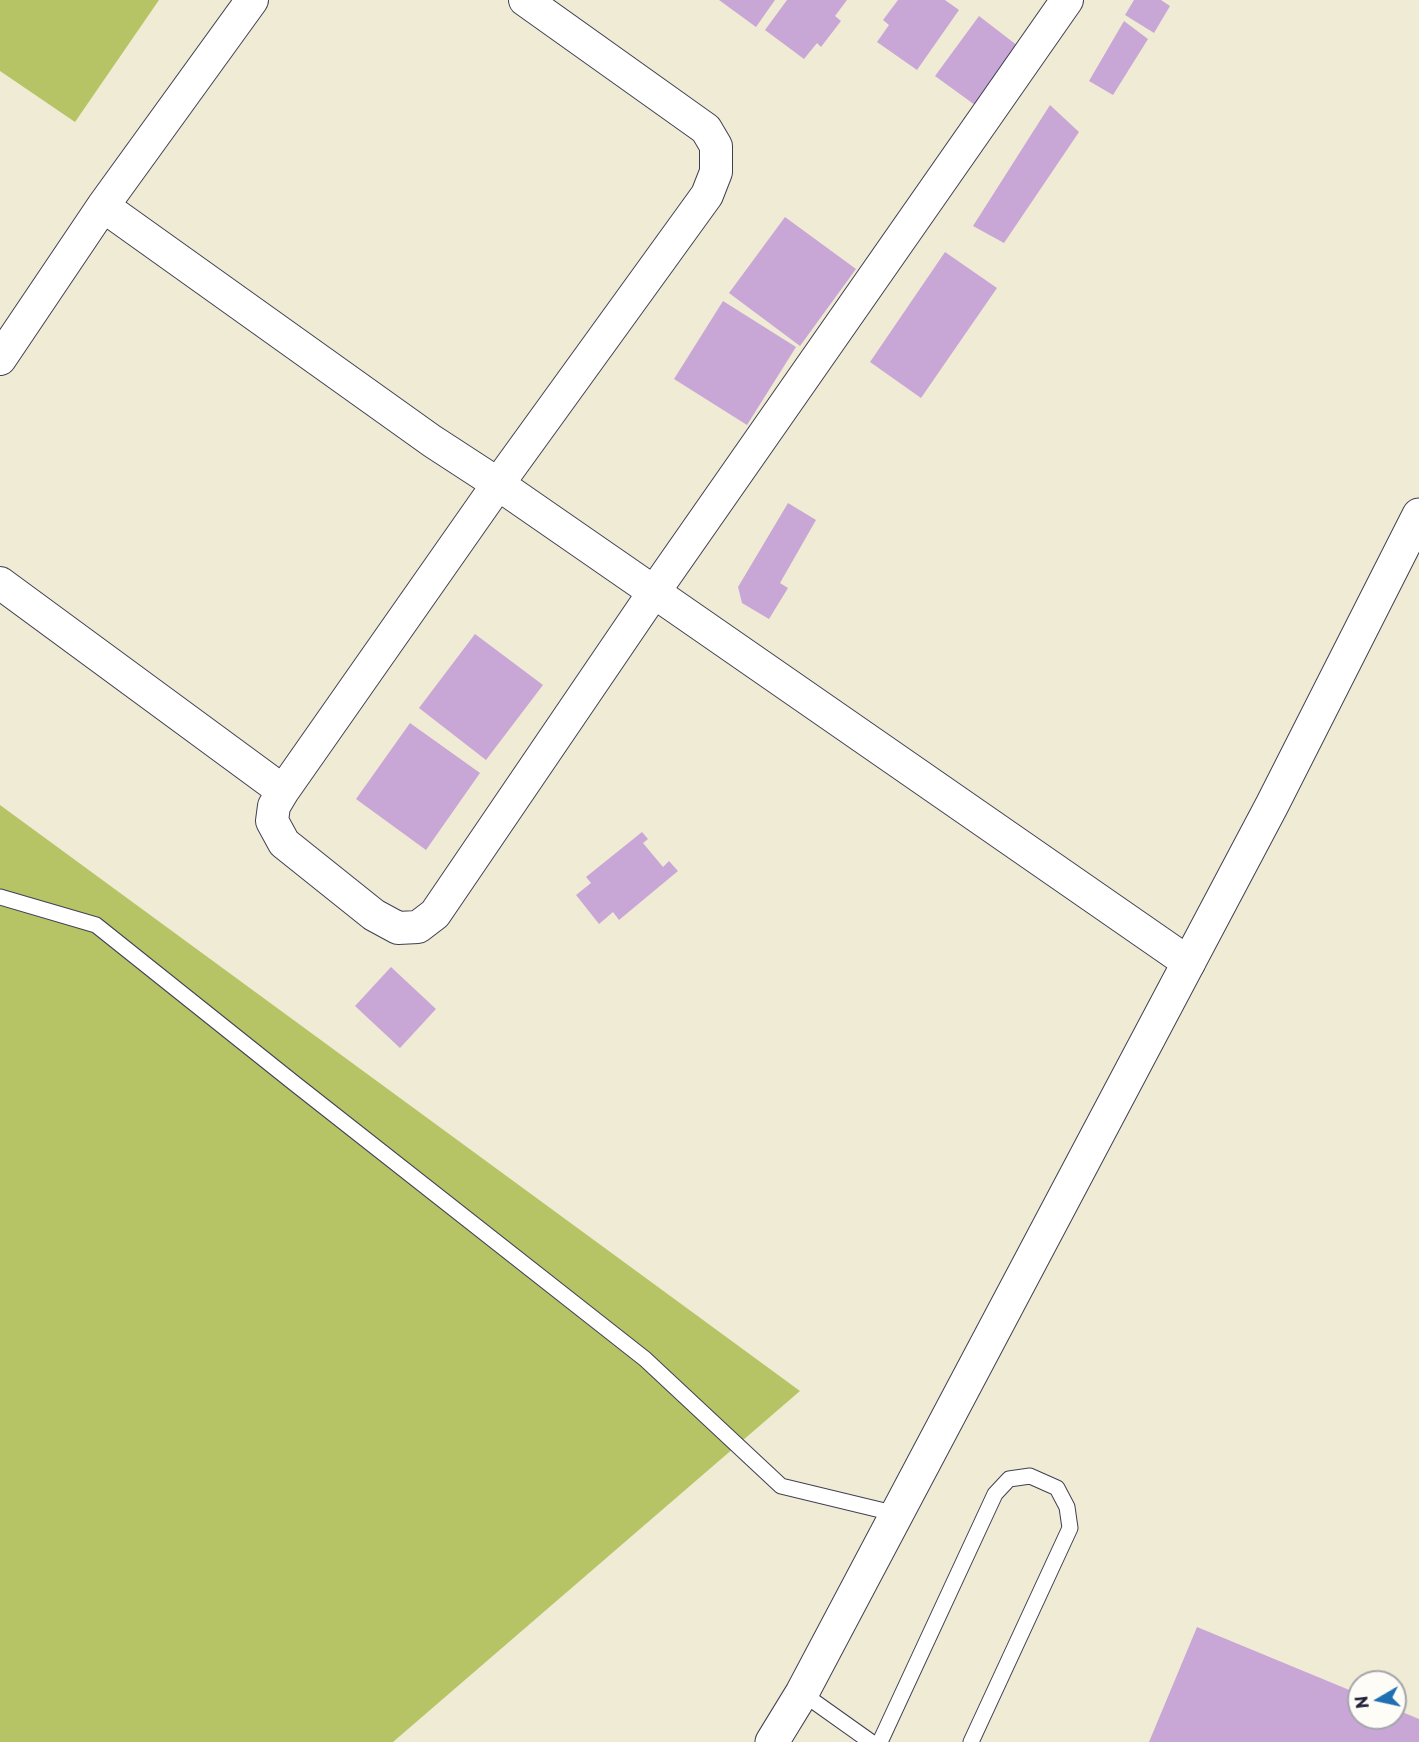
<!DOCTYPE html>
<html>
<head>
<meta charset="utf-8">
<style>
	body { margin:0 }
	#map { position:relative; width:1419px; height:1742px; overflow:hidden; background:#f0ebd4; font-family:"Playpen Sans",sans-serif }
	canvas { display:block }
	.north { position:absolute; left:1347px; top:1670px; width:60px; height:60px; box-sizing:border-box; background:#fdfcf7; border:2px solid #a5a5ac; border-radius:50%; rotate:261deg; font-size:16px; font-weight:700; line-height:24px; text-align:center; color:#22223b }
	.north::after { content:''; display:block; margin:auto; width:21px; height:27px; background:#1f6fb2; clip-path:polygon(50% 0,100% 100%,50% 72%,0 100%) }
</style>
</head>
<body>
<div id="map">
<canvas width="1419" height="1742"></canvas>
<div class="north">N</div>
</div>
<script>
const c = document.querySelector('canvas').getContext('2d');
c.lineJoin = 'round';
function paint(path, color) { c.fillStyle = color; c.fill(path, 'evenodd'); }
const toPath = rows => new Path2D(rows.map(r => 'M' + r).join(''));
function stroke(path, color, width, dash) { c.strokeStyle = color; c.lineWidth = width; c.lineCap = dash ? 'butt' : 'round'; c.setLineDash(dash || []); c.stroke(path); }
paint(toPath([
	[0,0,159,0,75,122,0,71],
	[0,805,800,1391,393,1742,0,1742]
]), '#b7c466');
paint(toPath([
	[719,0,775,0,756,27],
	[787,0,847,0,835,16,841,21,821,47,817,43,804,59,765,30],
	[898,0,945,0,959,10,917,70,877,42,889,25,883,20],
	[1134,0,1161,0,1170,6,1154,33,1125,15],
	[979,16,1018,46,975,105,935,76],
	[1124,21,1148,39,1113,95,1089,81],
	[1050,105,1079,132,1004,243,973,226],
	[785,217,856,269,800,346,729,293],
	[945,252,997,288,921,398,870,362],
	[723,301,796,347,747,425,674,379],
	[788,503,816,520,780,583,788,588,769,619,742,603,738,587],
	[475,634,543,685,486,760,419,708],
	[410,723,480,773,426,850,356,799],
	[642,832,648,839,643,843,663,867,669,861,678,871,619,920,613,912,599,924,576,895,591,883,586,877],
	[391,967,436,1009,400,1048,355,1006],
	[1197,1627,1359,1694,1359,1718,1395,1718,1395,1709,1419,1719,1419,1742,1149,1742]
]), '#c8a7d6');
const service = toPath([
	[0,897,96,925,294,1083,645,1359,781,1486,897,1514],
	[802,1693,871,1742],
	[880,1742,995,1494,1009,1479,1030,1476,1057,1488,1067,1507,1070,1528,971,1742]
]);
const minor = toPath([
	[525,0,706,129,716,146,716,172,707,195,498,484,283,791,274,806,272,821,284,843,374,915,398,928,418,927,435,914,654,592,1067,0],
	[103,206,252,0],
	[0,359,103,206,432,441,498,484,654,592,1189,963],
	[0,583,283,791]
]);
const tertiary = toPath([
	[772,1742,802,1693,1272,805,1419,515]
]);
stroke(service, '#414052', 17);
stroke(minor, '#414052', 34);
stroke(tertiary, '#414052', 35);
stroke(service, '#fff', 15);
stroke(minor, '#fff', 32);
stroke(tertiary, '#fff', 33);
</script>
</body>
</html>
